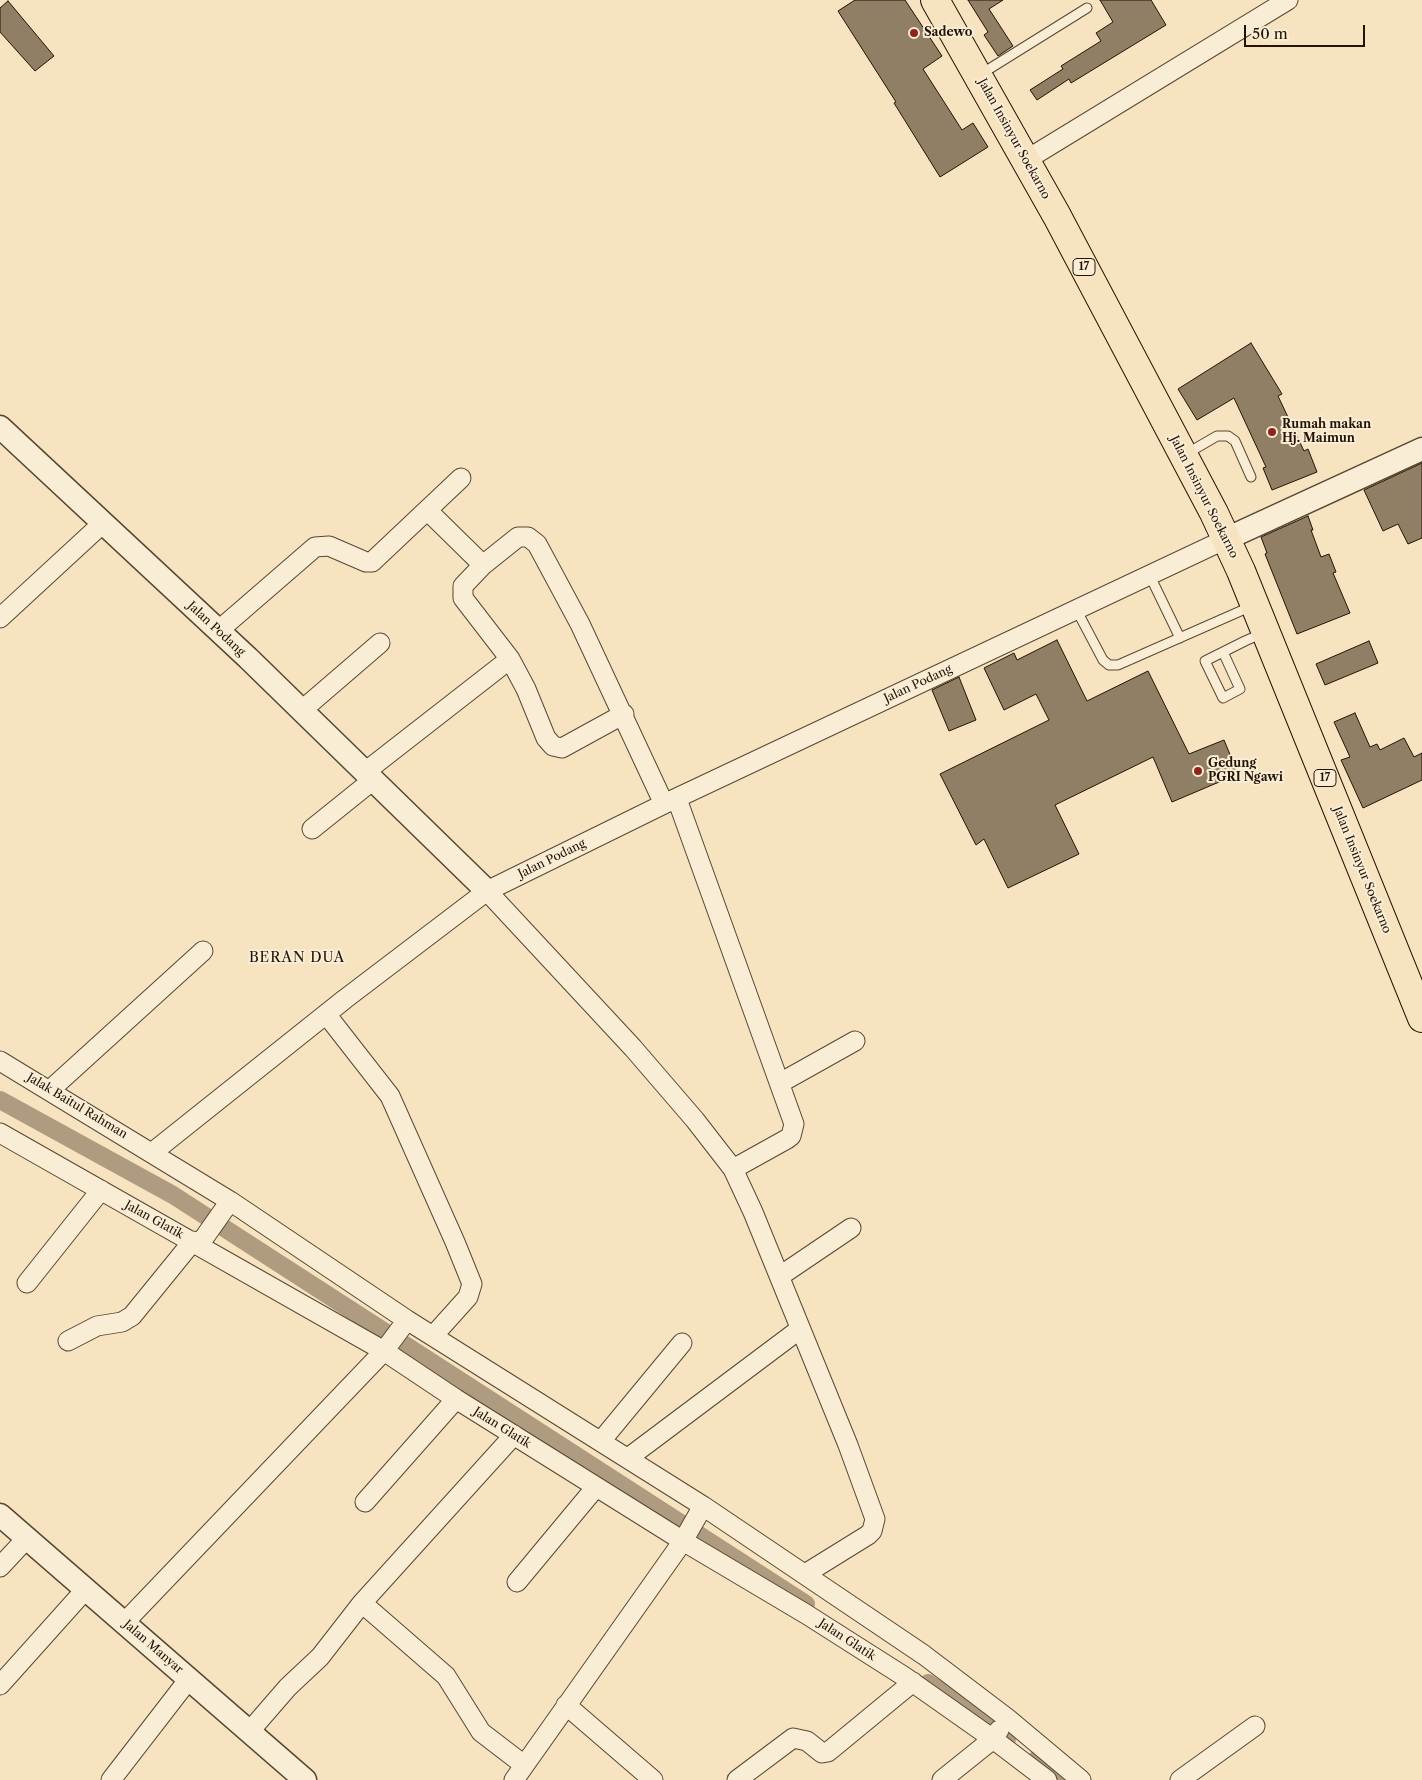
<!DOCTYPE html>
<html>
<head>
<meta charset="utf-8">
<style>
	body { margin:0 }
	#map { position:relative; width:1422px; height:1780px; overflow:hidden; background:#f7e3c0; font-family:"Libre Caslon Text",serif }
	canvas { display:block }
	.scale { position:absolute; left:1244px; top:25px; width:121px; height:22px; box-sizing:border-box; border:2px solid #221303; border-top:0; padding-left:6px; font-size:15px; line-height:18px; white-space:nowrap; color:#221303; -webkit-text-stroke:4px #faedd6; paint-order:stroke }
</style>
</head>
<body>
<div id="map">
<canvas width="1422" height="1780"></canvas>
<div class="scale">50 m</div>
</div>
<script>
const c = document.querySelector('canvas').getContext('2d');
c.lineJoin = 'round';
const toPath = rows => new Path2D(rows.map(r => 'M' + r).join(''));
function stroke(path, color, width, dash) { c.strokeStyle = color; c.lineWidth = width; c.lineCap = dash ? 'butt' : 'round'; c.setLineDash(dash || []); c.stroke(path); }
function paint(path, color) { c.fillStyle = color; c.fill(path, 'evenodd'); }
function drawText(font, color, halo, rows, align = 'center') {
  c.font = font + ' "Libre Caslon Text",serif'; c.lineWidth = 4; c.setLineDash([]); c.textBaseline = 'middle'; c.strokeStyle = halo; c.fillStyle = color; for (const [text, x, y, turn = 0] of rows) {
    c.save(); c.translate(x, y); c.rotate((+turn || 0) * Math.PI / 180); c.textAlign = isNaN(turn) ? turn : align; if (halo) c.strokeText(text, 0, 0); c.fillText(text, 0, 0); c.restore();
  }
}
stroke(toPath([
	[0,1100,173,1195,806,1604],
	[928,1683,970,1710,1007,1739],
	[1036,1760,1061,1780]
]), '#af9c80', 18);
const building = toPath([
	[855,0,905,0,942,56,923,69,962,130,973,123,988,147,940,177,894,103,896,102,838,11,855,0],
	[968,0,1003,0,989,9,1013,46,998,56,984,35,988,32,968,0],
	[1100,0,1151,0,1166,25,1071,83,1069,79,1037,100,1030,90,1063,69,1061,66,1101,41,1096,33,1113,22,1100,0],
	[8,1,54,56,35,71,0,32,0,8,8,1],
	[1251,343,1282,394,1278,396,1304,451,1308,449,1317,472,1272,490,1263,468,1266,467,1234,398,1197,420,1178,389,1251,343],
	[1422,463,1422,538,1408,544,1398,524,1383,531,1364,490,1422,463],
	[1308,516,1313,530,1311,530,1321,557,1329,554,1336,572,1333,573,1350,613,1297,634,1265,554,1267,553,1261,537,1308,516],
	[1057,640,1087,701,1148,671,1189,754,1224,740,1238,774,1172,802,1153,757,1055,805,1079,854,1008,888,984,839,976,845,940,774,1049,720,1036,694,1004,710,984,668,1014,653,1017,660,1057,640],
	[1369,641,1378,663,1325,685,1316,664,1369,641],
	[959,677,976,720,949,731,932,690,959,677],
	[1355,713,1370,747,1377,744,1380,750,1404,738,1414,757,1422,753,1422,780,1363,808,1341,760,1350,757,1334,722,1355,713]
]);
paint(building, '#917f65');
stroke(building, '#221303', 1);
const service = toPath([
	[981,74,1087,8],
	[1186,454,1217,436,1228,436,1235,441,1251,477],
	[1149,574,1180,638],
	[1076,609,1103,660,1109,665,1118,665,1252,606],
	[1223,652,1240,689,1223,698,1205,661,1245,641,1263,633]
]);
const minor = toPath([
	[1026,160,1288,0],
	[427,510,483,565,518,537,528,537,537,544,580,624,664,804],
	[483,565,463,586,463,598,510,659,526,689,546,738,553,746,562,748,624,714],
	[0,618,103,523],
	[218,631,315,547,329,546,366,562,372,562,461,478],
	[301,711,380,643],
	[365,772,510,659],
	[677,799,794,1124,791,1136,787,1139,733,1169],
	[312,829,373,780],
	[487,891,633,1048,695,1120,733,1169,753,1212,848,1445,875,1519,872,1531,868,1535,805,1574],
	[326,1014,390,1096,455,1242,472,1284,468,1297,433,1336],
	[0,1061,230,1201,407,1320,703,1506,924,1655,1007,1718,1081,1780],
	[780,1083,855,1041],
	[50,1090,203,951],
	[0,1133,384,1351,456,1399,683,1541,806,1614,905,1677,993,1739,1047,1780],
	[153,1152,345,999,487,891,664,804,1226,539],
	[199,1245,230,1201],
	[780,1276,851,1228],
	[27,1283,101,1190],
	[68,1341,97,1326,122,1322,132,1316,193,1241],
	[601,1441,682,1343],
	[628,1458,800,1329],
	[365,1502,456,1399],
	[0,1567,27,1538],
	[517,1582,596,1487],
	[362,1603,446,1676,481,1732,524,1765],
	[124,1623,384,1351,407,1320],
	[0,1685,86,1589],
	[566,1705,653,1780],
	[249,1732,288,1687,320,1657,362,1603,514,1435],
	[111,1780,189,1679],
	[514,1780,683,1541,703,1506],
	[737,1780,793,1738,807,1741,822,1753,828,1752,913,1682],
	[942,1780,993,1739,999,1730],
	[1180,1780,1255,1726]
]);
const tertiary = toPath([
	[0,427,248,658,487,891],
	[1226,539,1422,449],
	[0,1515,305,1780]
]);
const trunk = toPath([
	[935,0,1057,216,1214,513,1241,571,1422,1018]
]);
stroke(service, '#574732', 11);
stroke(minor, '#574732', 21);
stroke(tertiary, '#574732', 25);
stroke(trunk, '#221303', 30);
stroke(service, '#faedd6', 9);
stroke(minor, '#faedd6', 19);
stroke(tertiary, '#faedd6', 22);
stroke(trunk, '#f7e3c0', 28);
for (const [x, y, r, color] of [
	[914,33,5,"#8f2418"],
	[1272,432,5,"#8f2418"],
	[1198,771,5,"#8f2418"]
]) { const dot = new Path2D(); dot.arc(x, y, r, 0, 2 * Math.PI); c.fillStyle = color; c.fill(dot); stroke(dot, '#faedd6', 2); }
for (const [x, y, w] of [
	[1084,267,22],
	[1325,778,22]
]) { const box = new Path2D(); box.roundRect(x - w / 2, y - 8.5, w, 17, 4); c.fillStyle = '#faedd6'; c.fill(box); stroke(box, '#221303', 1); }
drawText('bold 11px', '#221303', null, [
	["17",1084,267],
	["17",1325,778]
]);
drawText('bold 12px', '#221303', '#faedd6', [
	["Sadewo",924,33],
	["Rumah makan",1282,425],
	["Hj. Maimun",1282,439],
	["Gedung",1208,764],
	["PGRI Ngawi",1208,778]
], 'left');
drawText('12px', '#221303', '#faedd6', [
	["Jalan Insinyur Soekarno",1014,139,61],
	["Jalan Insinyur Soekarno",1204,497,63],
	["Jalan Podang",216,629,43],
	["Jalan Podang",918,684,-25],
	["Jalan Podang",552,859,-26],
	["Jalan Insinyur Soekarno",1362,870,68],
	["Jalak Baitul Rahman",77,1106,31],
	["Jalan Glatik",154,1220,29],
	["Jalan Glatik",502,1428,32],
	["Jalan Glatik",847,1640,33],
	["Jalan Manyar",153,1647,41]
]);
c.letterSpacing = '1px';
drawText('14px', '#221303', '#faedd6', [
	["BERAN DUA",297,958]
]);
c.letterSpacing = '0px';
</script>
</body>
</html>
